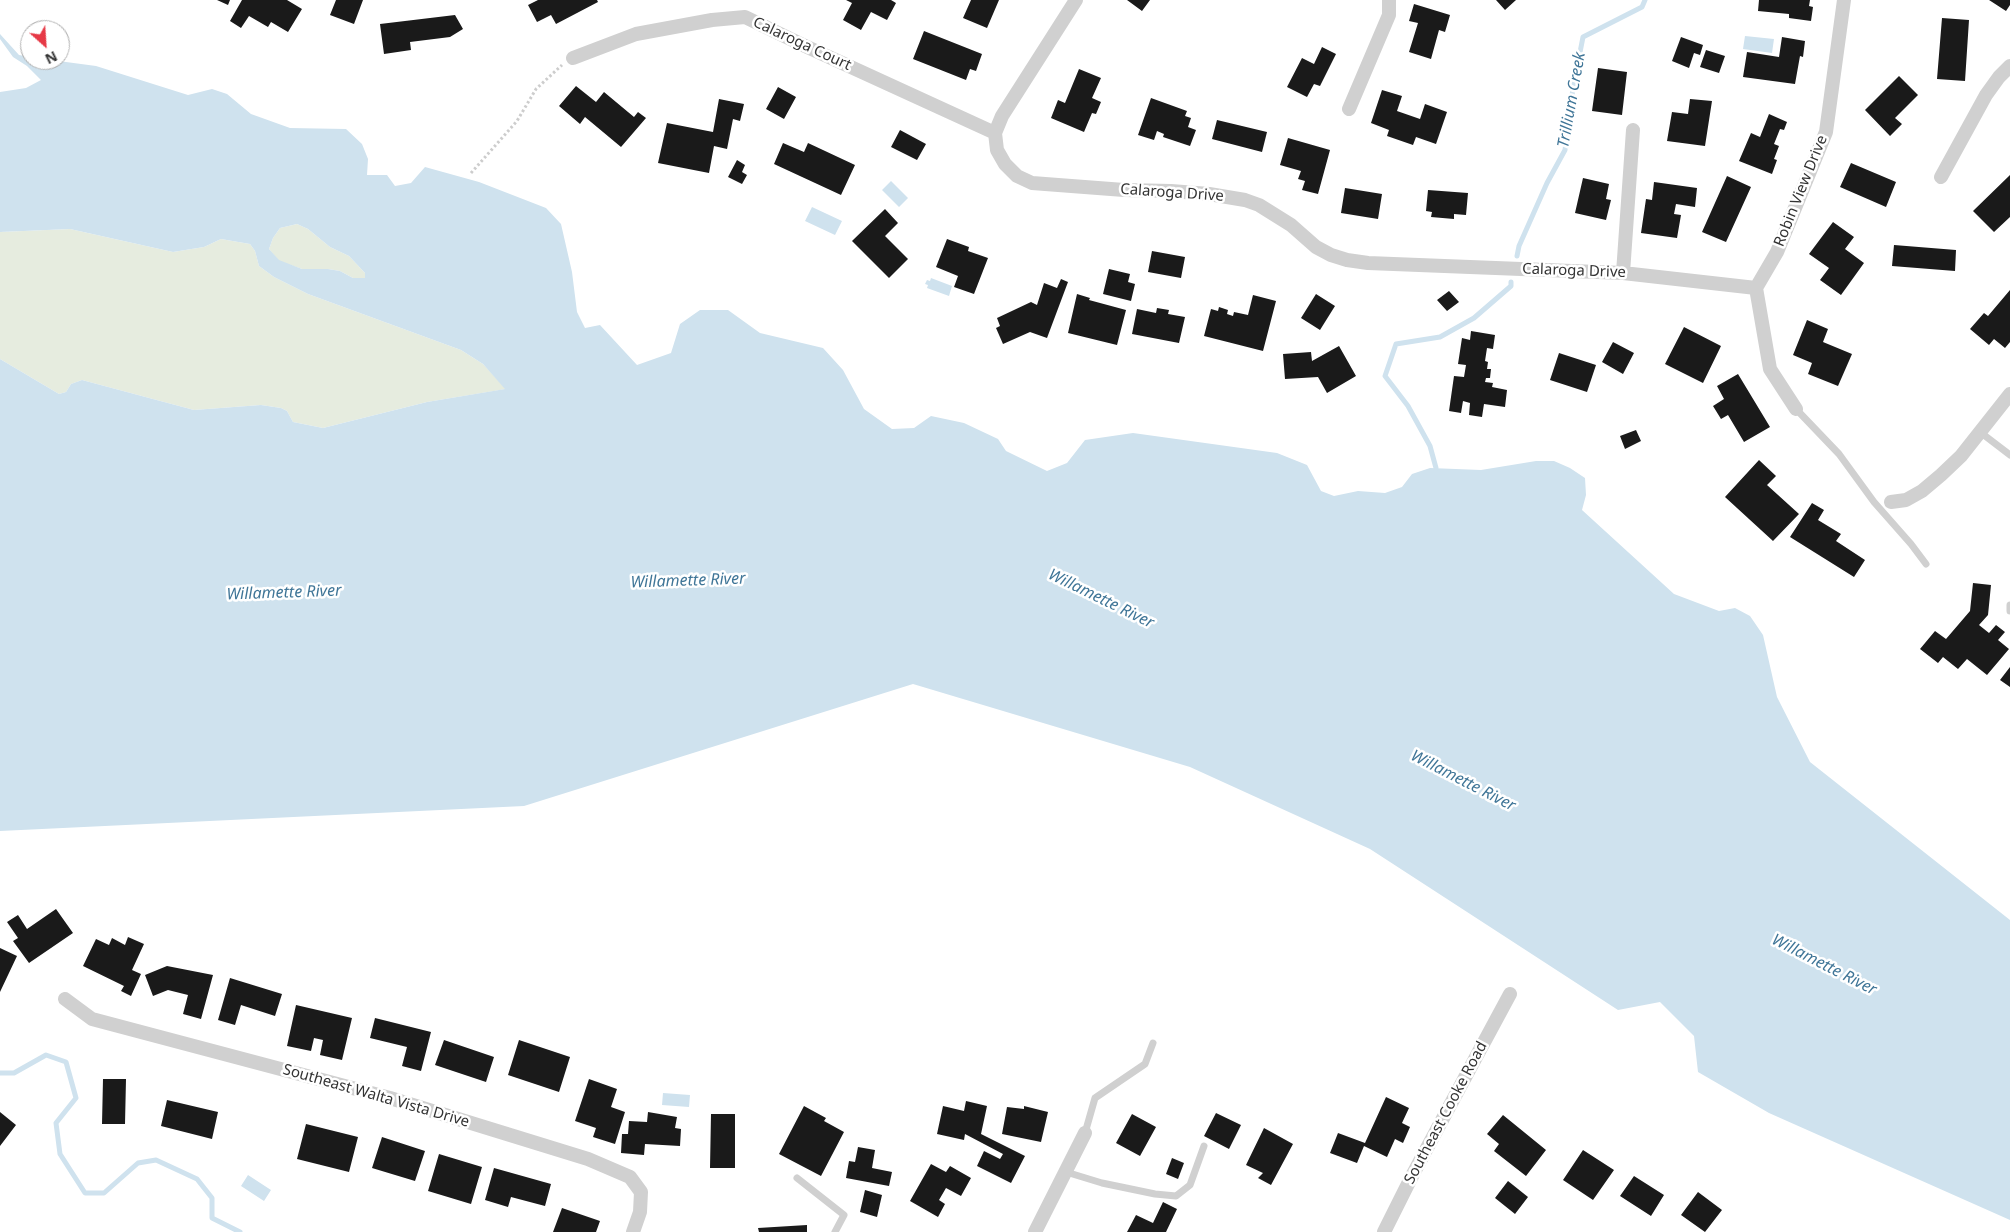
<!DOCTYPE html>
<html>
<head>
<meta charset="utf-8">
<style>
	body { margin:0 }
	#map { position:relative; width:2010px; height:1232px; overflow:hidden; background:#fff; font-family:"Noto Sans",sans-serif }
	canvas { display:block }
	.north { position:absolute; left:20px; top:20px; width:50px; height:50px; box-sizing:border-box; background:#fff; border:1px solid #adadad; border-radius:50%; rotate:154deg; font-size:14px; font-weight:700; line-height:20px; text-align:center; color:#333 }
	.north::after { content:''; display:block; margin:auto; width:18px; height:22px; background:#e63946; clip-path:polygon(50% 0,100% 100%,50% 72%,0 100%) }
</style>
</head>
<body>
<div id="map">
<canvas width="2010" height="1232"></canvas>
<div class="north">N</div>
</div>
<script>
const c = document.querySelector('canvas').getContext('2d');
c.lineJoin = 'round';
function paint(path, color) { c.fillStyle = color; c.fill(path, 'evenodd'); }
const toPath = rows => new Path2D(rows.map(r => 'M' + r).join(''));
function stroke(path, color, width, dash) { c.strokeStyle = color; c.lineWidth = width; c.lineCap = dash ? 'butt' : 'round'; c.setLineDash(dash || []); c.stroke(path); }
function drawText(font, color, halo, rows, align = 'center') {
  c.font = font + ' "Noto Sans",sans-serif'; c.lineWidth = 5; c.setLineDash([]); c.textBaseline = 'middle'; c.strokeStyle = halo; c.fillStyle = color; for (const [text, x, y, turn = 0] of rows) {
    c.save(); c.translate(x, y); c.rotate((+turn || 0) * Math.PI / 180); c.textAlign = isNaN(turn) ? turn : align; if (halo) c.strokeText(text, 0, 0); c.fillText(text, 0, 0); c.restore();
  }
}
paint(toPath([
	[297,224,308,229,330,247,349,256,365,273,365,278,353,278,340,271,328,269,302,269,279,261,269,249,273,238,280,228],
	[70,229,173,252,204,247,221,239,250,244,255,251,259,266,274,277,308,294,461,350,483,364,506,389,427,402,323,428,293,422,287,411,281,408,261,405,194,410,82,380,71,384,66,392,59,394,0,359,0,232]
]), '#e6ecdf');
paint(toPath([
	[0,34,19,55,30,57,30,60,51,60,96,66,188,95,212,89,227,94,251,114,290,128,346,129,362,144,368,159,367,175,387,175,395,186,411,183,425,167,479,182,546,208,561,224,572,272,577,312,585,328,600,325,637,365,671,353,680,324,700,310,728,310,760,333,823,348,843,370,864,409,892,429,914,428,931,416,964,423,998,439,1006,451,1047,471,1067,463,1085,440,1133,433,1277,453,1307,465,1321,491,1334,496,1358,491,1385,493,1402,487,1412,474,1430,468,1481,470,1536,461,1554,461,1570,468,1585,478,1586,495,1582,510,1674,594,1719,611,1735,608,1750,616,1763,635,1777,697,1810,762,2010,920,2010,1220,1769,1113,1698,1072,1694,1036,1660,1002,1618,1010,1370,849,1190,767,913,684,524,806,0,831,0,359,59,394,66,392,71,384,82,380,194,410,261,405,281,408,287,411,293,422,323,428,427,402,505,389,483,364,461,350,308,294,274,277,259,266,255,251,250,244,221,239,204,247,173,252,70,229,0,232,0,92,26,88,41,80,27,66,13,57,0,39],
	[297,224,308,229,330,247,349,256,365,273,365,278,353,278,340,271,328,269,302,269,279,260,269,249,273,238,280,228],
	[1745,36,1774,39,1772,53,1743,49],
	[891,181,908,198,899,207,882,190],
	[812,207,842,221,835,235,805,221],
	[931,278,952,286,949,296,927,288,928,285,925,284,927,280,930,281],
	[663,1093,690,1095,689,1107,662,1105],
	[248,1175,271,1190,264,1201,241,1186]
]), '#cfe2ee');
stroke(toPath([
	[1517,256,1519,246,1547,183,1565,150,1573,88,1583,37,1642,7,1645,0],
	[1436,468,1430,446,1408,406,1385,376,1396,344,1440,337,1474,318,1511,286,1511,282],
	[0,1073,14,1073,46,1055,66,1062,76,1098,56,1123,60,1154,85,1193,104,1193,138,1163,156,1160,197,1179,212,1198,212,1218,240,1232]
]), '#cfe2ee', 5);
paint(toPath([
	[217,0,230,0,228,5],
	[242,0,287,0,302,9,288,32,271,22,268,27,249,16,241,28,230,21],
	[336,0,363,0,354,24,330,15],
	[538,0,597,0,598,2,556,24,551,15,537,22,528,5],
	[846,0,891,0,896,3,887,20,871,12,861,30,843,20,852,3],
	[971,0,999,0,987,28,963,18],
	[1127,0,1150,0,1142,11],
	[1496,0,1516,0,1505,10],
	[1759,0,1810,0,1809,6,1813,7,1811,21,1789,18,1789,14,1758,11],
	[1989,0,2010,0,2010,5,2006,11],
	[1414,4,1450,15,1445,32,1439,30,1431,59,1409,52,1418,23,1409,21],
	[455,15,463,29,450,37,410,42,411,50,384,54,380,24],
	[1942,18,1969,20,1965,81,1937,79],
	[924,31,982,54,976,71,970,69,966,80,913,59],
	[1681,37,1703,45,1700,55,1694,53,1689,68,1672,61],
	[1782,37,1805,41,1803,57,1800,56,1795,84,1743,77,1747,52,1779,57],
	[1322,47,1336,54,1320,86,1314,84,1307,97,1287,87,1302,58,1314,64],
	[1706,50,1725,56,1719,73,1700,67],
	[1598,68,1627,72,1622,115,1592,111],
	[1079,69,1101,78,1092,98,1101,102,1096,114,1092,113,1084,132,1051,118,1058,100,1065,103],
	[1899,76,1918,95,1895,118,1902,124,1890,136,1865,110],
	[576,86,596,102,604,92,634,117,638,112,646,118,621,147,585,117,580,124,559,106],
	[778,87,796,97,784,119,766,109],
	[1382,90,1402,96,1397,111,1420,119,1425,104,1447,112,1436,144,1416,137,1413,145,1387,136,1389,130,1371,123],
	[1151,98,1187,111,1185,116,1191,118,1188,127,1196,130,1190,146,1163,137,1164,134,1157,131,1154,140,1138,135],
	[719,99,744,104,740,121,733,119,727,149,714,146,709,173,658,163,667,123,713,132],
	[1690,99,1712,101,1705,146,1667,141,1672,112,1688,114],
	[1769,114,1787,122,1784,130,1780,129,1774,144,1779,146,1774,159,1777,160,1772,174,1739,161,1751,133,1760,137],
	[1217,120,1267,132,1262,152,1212,139],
	[900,130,926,144,917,160,891,147],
	[1288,138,1330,150,1318,194,1302,190,1305,181,1298,179,1301,171,1280,165],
	[783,143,804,152,808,143,855,165,841,195,774,164],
	[737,160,745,165,742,172,747,175,742,184,728,177],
	[1851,163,1896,182,1886,207,1840,187],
	[2010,175,2010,217,1994,232,1973,211],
	[1727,176,1751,187,1726,242,1702,232],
	[1583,178,1609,184,1606,199,1611,200,1606,220,1575,213],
	[1654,182,1697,188,1695,207,1676,204,1674,214,1681,215,1677,238,1641,233,1646,199,1652,200],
	[1345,188,1382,194,1378,219,1341,213],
	[1428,190,1468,193,1466,215,1454,214,1454,219,1431,217,1432,212,1426,211],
	[885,209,898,223,885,236,908,259,889,278,852,241],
	[1833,222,1854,237,1845,249,1864,263,1841,295,1820,280,1829,268,1809,254],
	[947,239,969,247,968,251,988,258,974,294,954,287,958,276,936,267],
	[1894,245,1956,250,1955,271,1892,266],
	[1152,251,1185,257,1181,278,1148,272],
	[1109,269,1130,274,1128,282,1135,284,1131,301,1103,294],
	[1061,279,1068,282,1047,338,1030,332,1003,344,996,328,1000,326,997,318,1031,302,1037,305,1044,283,1057,288],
	[2010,290,2010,342,2005,348,1994,339,1989,345,1970,329,1984,313,1988,316],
	[1449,291,1459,302,1447,311,1437,300],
	[1077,294,1090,298,1089,300,1126,310,1117,345,1068,333],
	[1316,294,1335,306,1320,330,1301,318],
	[1253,295,1276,301,1263,351,1204,336,1211,309,1218,311,1219,307,1228,310,1227,314,1233,316,1234,312,1248,315],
	[1157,308,1169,310,1168,314,1185,317,1179,343,1132,334,1137,309,1156,313],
	[1807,320,1828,329,1823,342,1852,354,1838,386,1808,374,1812,363,1793,355],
	[1684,327,1721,346,1703,383,1665,364],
	[1471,331,1495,335,1493,349,1487,348,1485,361,1488,362,1487,369,1491,369,1490,378,1486,378,1485,382,1493,383,1492,387,1507,390,1505,407,1484,404,1482,417,1469,415,1470,403,1463,401,1461,413,1449,411,1454,376,1464,377,1466,365,1458,364,1462,338,1470,340],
	[1613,342,1634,353,1623,374,1602,362],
	[1339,346,1356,376,1327,393,1318,377,1285,379,1283,354,1311,352,1312,361],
	[1559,353,1596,365,1587,392,1550,380],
	[1738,374,1770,427,1744,442,1728,415,1721,419,1713,406,1724,399,1717,386],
	[1636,430,1641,441,1625,449,1620,436],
	[1759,460,1776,476,1767,485,1799,514,1773,541,1725,497],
	[1812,503,1824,510,1818,520,1841,534,1836,541,1865,560,1854,577,1790,537],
	[1973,583,1991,585,1988,615,1979,625,1989,633,1996,625,2005,632,1998,640,2009,649,1987,675,1967,659,1958,669,1943,657,1938,663,1920,649,1935,631,1946,639,1970,611],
	[2010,667,2010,687,2000,680],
	[56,909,73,933,29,963,13,941,18,938,7,922,18,915,27,929],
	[128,937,144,944,132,970,141,974,131,996,121,991,124,986,83,966,96,939,109,945,112,938,125,945],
	[0,948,17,956,0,992],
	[167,966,213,975,201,1019,183,1014,188,995,168,990,153,996,145,975],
	[230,978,282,994,275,1016,241,1005,235,1025,218,1020],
	[296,1005,352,1018,342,1060,320,1055,323,1040,314,1038,311,1051,287,1046],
	[375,1018,431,1032,421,1071,402,1066,407,1047,370,1038],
	[444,1040,494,1057,486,1082,435,1065],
	[519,1040,570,1057,559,1092,508,1075],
	[103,1079,126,1079,125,1124,102,1124],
	[589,1079,617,1089,611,1107,625,1112,615,1144,593,1137,596,1128,575,1121],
	[1386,1097,1409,1108,1402,1123,1410,1127,1403,1143,1395,1139,1387,1157,1364,1146,1357,1163,1330,1153,1338,1133,1365,1143],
	[167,1100,218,1112,212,1139,161,1126],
	[966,1101,987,1106,981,1134,1025,1156,1011,1183,977,1166,984,1151,1000,1159,1003,1154,965,1134,964,1140,937,1134,943,1106,964,1111],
	[804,1106,826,1118,824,1121,844,1132,821,1176,779,1154],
	[1024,1106,1048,1112,1041,1142,1002,1134,1007,1107,1024,1109],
	[0,1112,16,1125,0,1146],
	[648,1112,677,1117,675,1128,681,1129,680,1146,645,1144,644,1155,621,1153,622,1134,628,1134,629,1121,647,1122],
	[1216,1113,1241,1125,1229,1149,1204,1136],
	[711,1114,735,1114,735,1168,710,1168],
	[1132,1114,1156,1127,1140,1156,1116,1143],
	[1503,1115,1546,1150,1526,1176,1494,1151,1499,1144,1487,1134],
	[306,1124,358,1137,349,1172,297,1159],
	[1264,1128,1293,1144,1271,1185,1258,1178,1263,1173,1246,1165],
	[382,1137,425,1151,415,1181,372,1168],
	[858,1147,875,1150,872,1168,892,1172,889,1186,846,1178,849,1161,855,1162],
	[1583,1150,1614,1170,1593,1200,1563,1180],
	[439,1154,482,1167,471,1204,428,1191],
	[1172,1158,1184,1163,1178,1179,1166,1174],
	[931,1164,946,1172,950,1166,971,1178,961,1196,946,1188,939,1200,945,1204,938,1217,910,1201],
	[494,1168,551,1184,545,1206,511,1197,508,1207,485,1200],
	[1634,1176,1664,1195,1651,1216,1620,1196],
	[1508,1181,1528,1197,1515,1214,1495,1198],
	[865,1190,882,1195,877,1217,860,1212],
	[1698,1192,1722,1210,1705,1232,1681,1215],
	[1163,1202,1177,1209,1166,1232,1127,1232,1136,1215,1153,1223],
	[562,1208,600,1221,596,1232,553,1232],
	[807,1225,807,1232,759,1232,758,1228]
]), '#1a1a1a');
stroke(toPath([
	[471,173,517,121,536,89,562,65]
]), '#cdcdcd', 3, [2.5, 2.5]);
stroke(toPath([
	[1796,409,1839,454,1874,502,1911,544,1926,564],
	[1980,432,2010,455],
	[2010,605,2010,611],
	[1085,1133,1095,1098,1145,1064,1153,1043],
	[1066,1172,1102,1183,1155,1194,1176,1196,1190,1185,1204,1146],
	[797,1178,844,1215,835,1232]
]), '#d0d0d0', 7);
stroke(toPath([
	[1076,0,1002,116,995,133,997,150,1005,164,1017,176,1032,183,1124,190,1171,191,1209,194,1245,200,1259,205,1291,225,1316,247,1331,255,1347,260,1368,263,1623,273,1756,288],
	[573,58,636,34,712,20,745,17,805,46,995,133],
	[1349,109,1389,15,1389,0],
	[1941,177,1986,95,1999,77,2010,66],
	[1623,273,1633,130],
	[1756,288,1777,252,1826,132,1844,0],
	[1756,288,1770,369,1796,409],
	[1891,502,1906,500,1922,491,1941,475,1961,456,2010,394],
	[65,999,92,1019,390,1098,588,1159,630,1177,641,1192,640,1212,633,1232],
	[1035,1232,1085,1133],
	[1384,1232,1413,1174,1510,994]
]), '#d0d0d0', 14);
drawText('15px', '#333', '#fff', [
	["Calaroga Court",802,44,25],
	["Robin View Drive",1801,191,-68],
	["Calaroga Drive",1172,193,4],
	["Calaroga Drive",1574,271,2],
	["Southeast Walta Vista Drive",376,1096,16],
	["Southeast Cooke Road",1446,1113,-62]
]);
drawText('italic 16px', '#3f7597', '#fff', [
	["Trillium Creek",1572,100,-80],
	["Willamette River",688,581,-2],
	["Willamette River",284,593,-2],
	["Willamette River",1101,599,26],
	["Willamette River",1463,781,27],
	["Willamette River",1824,965,27]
]);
</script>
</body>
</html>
